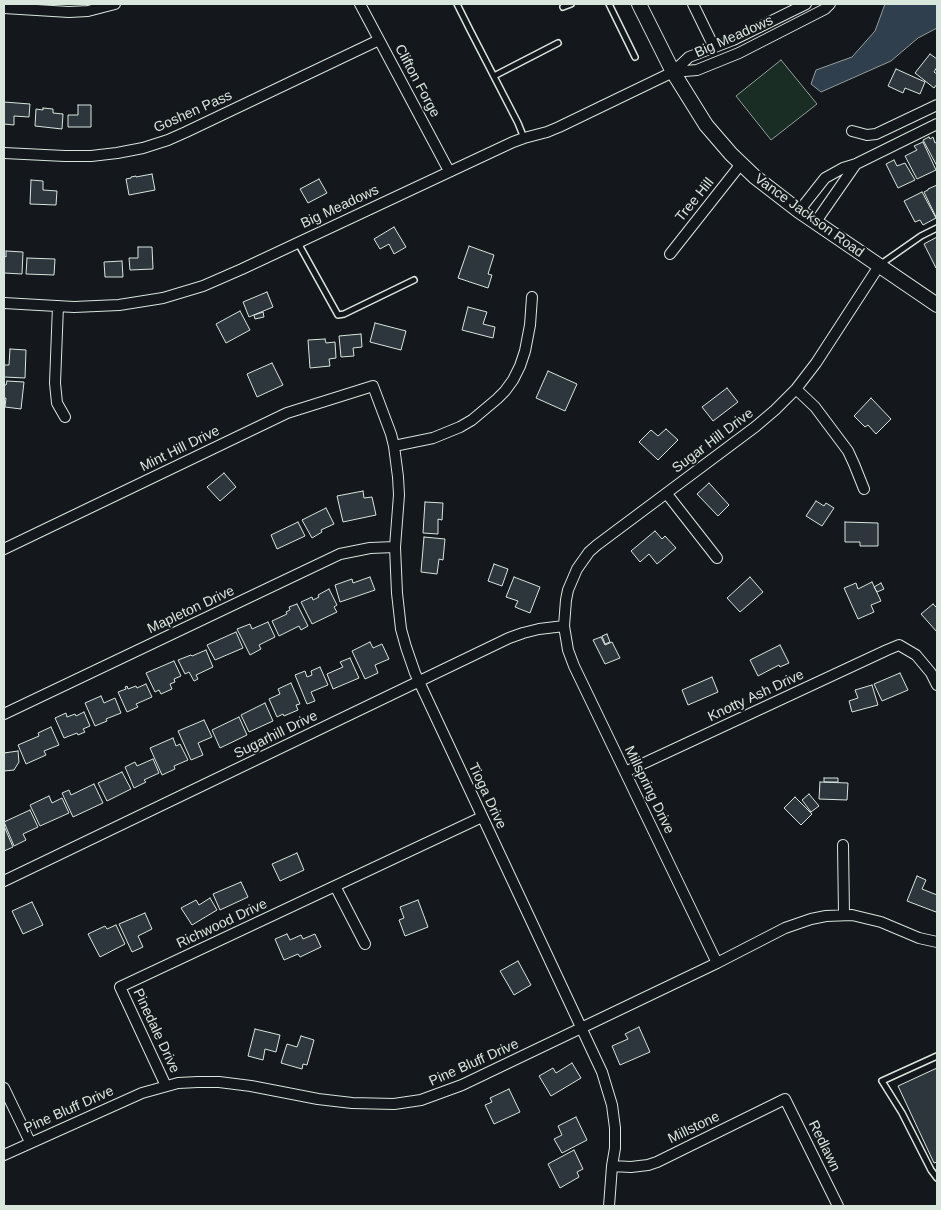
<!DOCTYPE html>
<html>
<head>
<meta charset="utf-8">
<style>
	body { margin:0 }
	#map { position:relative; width:941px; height:1210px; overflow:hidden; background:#14181c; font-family:Helvetica,sans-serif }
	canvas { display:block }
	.frame { position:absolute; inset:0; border:5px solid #d8e6dc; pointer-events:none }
</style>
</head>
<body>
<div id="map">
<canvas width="941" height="1210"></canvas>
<div class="frame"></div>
</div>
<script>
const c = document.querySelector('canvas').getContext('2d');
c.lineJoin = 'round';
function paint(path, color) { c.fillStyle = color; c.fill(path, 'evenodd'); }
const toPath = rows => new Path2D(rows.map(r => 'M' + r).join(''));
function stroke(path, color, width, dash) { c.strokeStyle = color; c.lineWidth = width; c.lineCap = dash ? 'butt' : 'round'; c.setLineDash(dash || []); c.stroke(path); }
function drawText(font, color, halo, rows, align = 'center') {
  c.font = font + ' Helvetica,sans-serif'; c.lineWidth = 4; c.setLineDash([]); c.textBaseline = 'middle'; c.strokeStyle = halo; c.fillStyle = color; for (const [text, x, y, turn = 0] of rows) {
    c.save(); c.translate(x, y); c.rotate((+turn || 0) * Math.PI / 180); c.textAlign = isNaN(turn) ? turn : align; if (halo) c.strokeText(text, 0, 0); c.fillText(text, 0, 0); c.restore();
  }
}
const green = toPath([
	[781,60,817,104,771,140,736,96,781,60]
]);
paint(green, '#1a2d24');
stroke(green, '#939e99', 1);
const water = toPath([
	[885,4,937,4,937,28,918,38,891,61,821,92,811,84,816,70,852,57,875,31,885,4]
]);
paint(water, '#2f3f4d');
stroke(water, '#939e99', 1);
const building = toPath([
	[930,54,937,59,937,67,934,72,937,74,937,84,934,88,915,73,930,54],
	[896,69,925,82,920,94,905,88,903,93,888,86,896,69],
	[4,102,30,104,29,117,14,116,14,125,4,124,4,102],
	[78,105,91,105,91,127,68,127,68,115,78,115,78,105],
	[43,108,53,109,53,113,63,114,62,129,35,126,36,109,43,110,43,108],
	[929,137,930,139,933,137,935,143,937,142,937,166,923,140,929,137],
	[923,142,936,170,917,179,905,156,917,150,914,146,923,142],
	[894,160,897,166,905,163,915,180,898,188,886,164,894,160],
	[152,174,155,190,129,195,126,179,131,178,131,177,136,176,136,177,152,174],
	[319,179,327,193,308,203,300,189,319,179],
	[31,180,43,181,43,190,57,191,56,205,30,204,31,180],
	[937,185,937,216,936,217,924,192,928,190,928,189,937,185],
	[922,192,936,218,923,225,920,220,915,222,904,201,922,192],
	[394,227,406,247,394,254,389,244,380,249,374,239,394,227],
	[937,237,937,267,936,268,924,244,937,237],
	[469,246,494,255,488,274,492,275,488,288,458,278,469,246],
	[138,247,152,247,153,269,130,270,129,258,138,258,138,247],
	[6,251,23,252,22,274,4,273,4,256,6,257,6,251],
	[27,258,55,259,54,275,26,274,27,258],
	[122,261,123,277,105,277,104,262,122,261],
	[267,292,273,307,249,317,243,302,267,292],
	[468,307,487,312,483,324,495,327,493,338,462,330,468,307],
	[240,311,250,330,226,343,216,324,240,311],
	[263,312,264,317,255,319,254,315,263,312],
	[375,323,406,331,401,350,370,342,375,323],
	[361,334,362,347,353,348,354,356,341,357,339,336,361,334],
	[325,339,326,343,335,342,336,358,329,359,330,366,310,368,308,340,325,339],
	[10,349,26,350,25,378,4,377,4,365,9,365,10,349],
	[272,363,283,385,257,397,247,374,272,363],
	[548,371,577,384,565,411,536,398,548,371],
	[7,381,24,382,21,409,5,407,6,398,4,398,4,385,6,385,7,381],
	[727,388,738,402,713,421,702,407,727,388],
	[871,398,891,419,876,434,868,425,865,427,854,416,871,398],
	[666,429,678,440,658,460,639,442,651,430,658,436,666,429],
	[224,473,236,487,220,501,207,487,224,473],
	[709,483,729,505,718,516,697,494,709,483],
	[363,491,364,498,372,497,376,515,343,522,337,496,363,491],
	[816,501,824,506,826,503,834,508,822,526,806,516,816,501],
	[425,502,443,503,442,520,438,519,438,534,423,533,425,502],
	[326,508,334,524,321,530,322,532,312,538,302,520,326,508],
	[298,522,305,536,277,549,271,535,298,522],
	[845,522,878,523,878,546,860,546,860,542,845,542,845,522],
	[655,531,662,539,665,536,676,548,657,564,649,554,640,562,631,551,655,531],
	[424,537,445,539,443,560,439,559,437,574,421,572,424,537],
	[494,564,508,569,502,586,488,581,494,564],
	[370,577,375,590,340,602,335,585,352,579,353,583,370,577],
	[514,577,540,587,530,613,515,607,518,601,506,597,514,577],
	[750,577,763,592,740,612,727,598,750,577],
	[872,582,881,601,871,605,874,612,858,619,844,588,856,583,858,589,872,582],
	[881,583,884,589,877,592,874,587,881,583],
	[329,589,337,605,334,607,337,612,312,624,301,602,312,597,313,600,319,597,318,595,329,589],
	[297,604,308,626,301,630,299,626,279,636,272,621,287,614,286,612,290,610,289,607,297,604],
	[933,604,937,608,937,632,921,614,933,604],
	[268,622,275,637,259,645,261,649,250,655,237,629,250,624,252,629,268,622],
	[236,632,243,648,215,660,207,645,236,632],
	[607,634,610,642,605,644,602,636,607,634],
	[601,637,605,645,612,642,620,658,605,664,593,640,601,637],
	[370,642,373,648,382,644,389,659,375,665,378,673,365,679,352,651,370,642],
	[780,645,789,663,780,667,779,665,758,676,750,660,780,645],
	[206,650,213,667,196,675,198,679,194,681,189,672,185,674,178,660,191,655,192,656,206,650],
	[350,658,359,678,333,689,327,674,343,667,340,662,350,658],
	[174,661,181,676,174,679,175,682,170,684,172,689,161,694,159,690,155,692,146,673,174,661],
	[320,667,328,685,311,692,315,701,307,704,295,675,305,671,307,677,312,675,311,671,320,667],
	[900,673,908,690,882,701,874,684,900,673],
	[712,677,718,692,688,705,682,690,712,677],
	[291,683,300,704,296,705,298,710,284,716,283,714,277,717,269,699,280,694,278,689,291,683],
	[146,684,152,697,136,704,138,707,127,712,118,692,126,689,125,687,127,686,128,689,136,686,137,688,146,684],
	[872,685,878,705,852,712,849,701,858,698,855,690,872,685],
	[101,696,104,703,115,698,121,713,106,719,107,721,95,726,85,703,101,696],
	[265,703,273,721,249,732,241,715,265,703],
	[84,712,90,726,83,729,85,732,78,735,77,733,64,738,55,718,66,713,67,717,75,714,76,716,84,712],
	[239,717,247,735,220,748,212,730,239,717],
	[204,720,212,737,198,743,203,755,191,760,178,731,204,720],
	[51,727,59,745,44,751,46,755,26,764,18,745,39,736,38,733,51,727],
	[173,738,176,746,180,744,188,760,174,766,175,769,162,775,150,748,173,738],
	[18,751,19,762,14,770,4,771,4,753,18,751],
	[153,759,159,773,144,780,146,782,134,788,125,767,135,762,137,766,153,759],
	[122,772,131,789,107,801,98,783,122,772],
	[824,778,838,778,838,782,824,782,824,778],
	[820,782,848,783,847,800,819,799,820,782],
	[94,784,103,803,73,817,62,793,69,790,71,795,94,784],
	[809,794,819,806,811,812,802,800,809,794],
	[49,796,52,803,62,798,69,813,40,826,30,805,49,796],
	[795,797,812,814,801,825,784,808,795,797],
	[30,810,38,827,23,834,26,840,14,846,4,822,30,810],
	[4,826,13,847,4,851,4,826],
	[297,853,304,870,280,881,272,864,297,853],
	[917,876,926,880,922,889,937,895,937,909,936,912,907,901,917,876],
	[241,882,248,897,220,910,213,894,241,882],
	[210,898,217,910,192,925,181,908,196,900,199,905,210,898],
	[418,900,428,927,405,936,399,920,404,918,400,907,418,900],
	[32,902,43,925,23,934,12,911,32,902],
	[145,913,152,929,138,936,143,947,132,952,119,924,145,913],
	[116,925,125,944,100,957,88,934,105,926,107,929,116,925],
	[287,934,290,940,301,935,303,939,315,934,321,947,300,957,298,954,284,960,275,939,287,934],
	[518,961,531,985,514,995,500,971,518,961],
	[639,1027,650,1052,620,1065,612,1046,628,1039,625,1034,639,1027],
	[255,1029,280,1035,276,1052,265,1049,263,1060,248,1056,255,1029],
	[301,1036,314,1040,307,1065,303,1064,302,1069,281,1063,287,1044,297,1047,301,1036],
	[572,1063,581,1078,551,1096,539,1076,553,1068,556,1073,572,1063],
	[937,1068,937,1162,934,1163,898,1086,937,1068],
	[509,1089,520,1112,494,1124,485,1105,492,1102,490,1098,509,1089],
	[576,1117,587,1140,562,1153,554,1139,562,1135,558,1126,576,1117],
	[574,1150,583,1169,577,1172,579,1177,560,1188,548,1164,574,1150]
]);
paint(building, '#2c363c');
stroke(building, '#d8e6dc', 1);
const service = toPath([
	[457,4,470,30,518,123,524,138],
	[609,4,635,57],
	[563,7,571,4],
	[494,76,558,43],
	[298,243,338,315,344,314,414,280],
	[881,264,921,236,937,228],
	[937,1056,882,1081,902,1113,931,1170,937,1178]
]);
const minor = toPath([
	[360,4,449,171],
	[693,4,714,47],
	[4,8,69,12,88,11,115,4],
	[673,72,697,70,739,53,825,9,830,4],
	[852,131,867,135,876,134,937,105],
	[4,153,65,156,91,156,117,153,143,148,168,140,186,132,379,40],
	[799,211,825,178,843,168,856,164,937,124],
	[815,223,856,164],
	[670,254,741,164],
	[4,303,74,307,119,305,163,298,203,286,242,269,513,142,524,138,547,132,559,127,673,72,689,57,733,40,806,4],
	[58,306,55,383,57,403,65,417],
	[796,389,815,407,848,451,854,464,864,489],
	[394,446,433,438,460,427,472,420,497,399,505,391,513,380,520,366,525,351,530,325,532,297],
	[667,494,717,558],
	[4,549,287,413,373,386,391,434,394,446,398,477,399,495,395,547,397,593,401,629,406,647,415,673,602,1072,612,1105,615,1128,615,1148,612,1166,609,1206],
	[4,714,340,554,370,548,395,547],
	[625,772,887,650,899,645,916,655,931,673,937,685],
	[843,845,844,914],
	[4,881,509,638,523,633,539,629,564,626],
	[335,886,365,944],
	[717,963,574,666,568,650,564,626,566,600,568,590,577,569,589,552,597,545,755,427,775,410,796,389,816,363,879,266],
	[166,1086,120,987,482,817],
	[4,1088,30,1142],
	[4,1155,142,1093,178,1083,198,1082,219,1082,251,1086,318,1099,352,1103,394,1104,421,1100,462,1085,717,963,785,928,811,919,826,916,852,915,881,922,919,938,937,942],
	[612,1166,631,1167,648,1165,657,1162,785,1099,838,1206]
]);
const secondary = toPath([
	[639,4,673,72,706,125,731,154,755,177,799,211,937,305]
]);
stroke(service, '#d8e6dc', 8);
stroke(minor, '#d8e6dc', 12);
stroke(secondary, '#d8e6dc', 16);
stroke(service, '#14181c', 5);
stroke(minor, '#14181c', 10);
stroke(secondary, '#14181c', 14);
drawText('14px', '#d8e6dc', '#14181c', [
	["Big Meadows",734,37,-24],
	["Clifton Forge",417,81,62],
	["Goshen Pass",193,112,-24],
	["Tree Hill",695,200,-51],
	["Big Meadows",340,207,-25],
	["Vance Jackson Road",809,216,36],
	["Sugar Hill Drive",713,441,-37],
	["Mint Hill Drive",180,449,-26],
	["Mapleton Drive",191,610,-25],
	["Knotty Ash Drive",756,696,-25],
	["Sugarhill Drive",276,735,-26],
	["Millspring Drive",649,790,64],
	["Tioga Drive",487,796,65],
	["Richwood Drive",222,924,-25],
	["Pinedale Drive",156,1031,65],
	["Pine Bluff Drive",474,1063,-24],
	["Pine Bluff Drive",69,1110,-24],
	["Millstone",694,1128,-26],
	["Redlawn",824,1146,64]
]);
</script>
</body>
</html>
